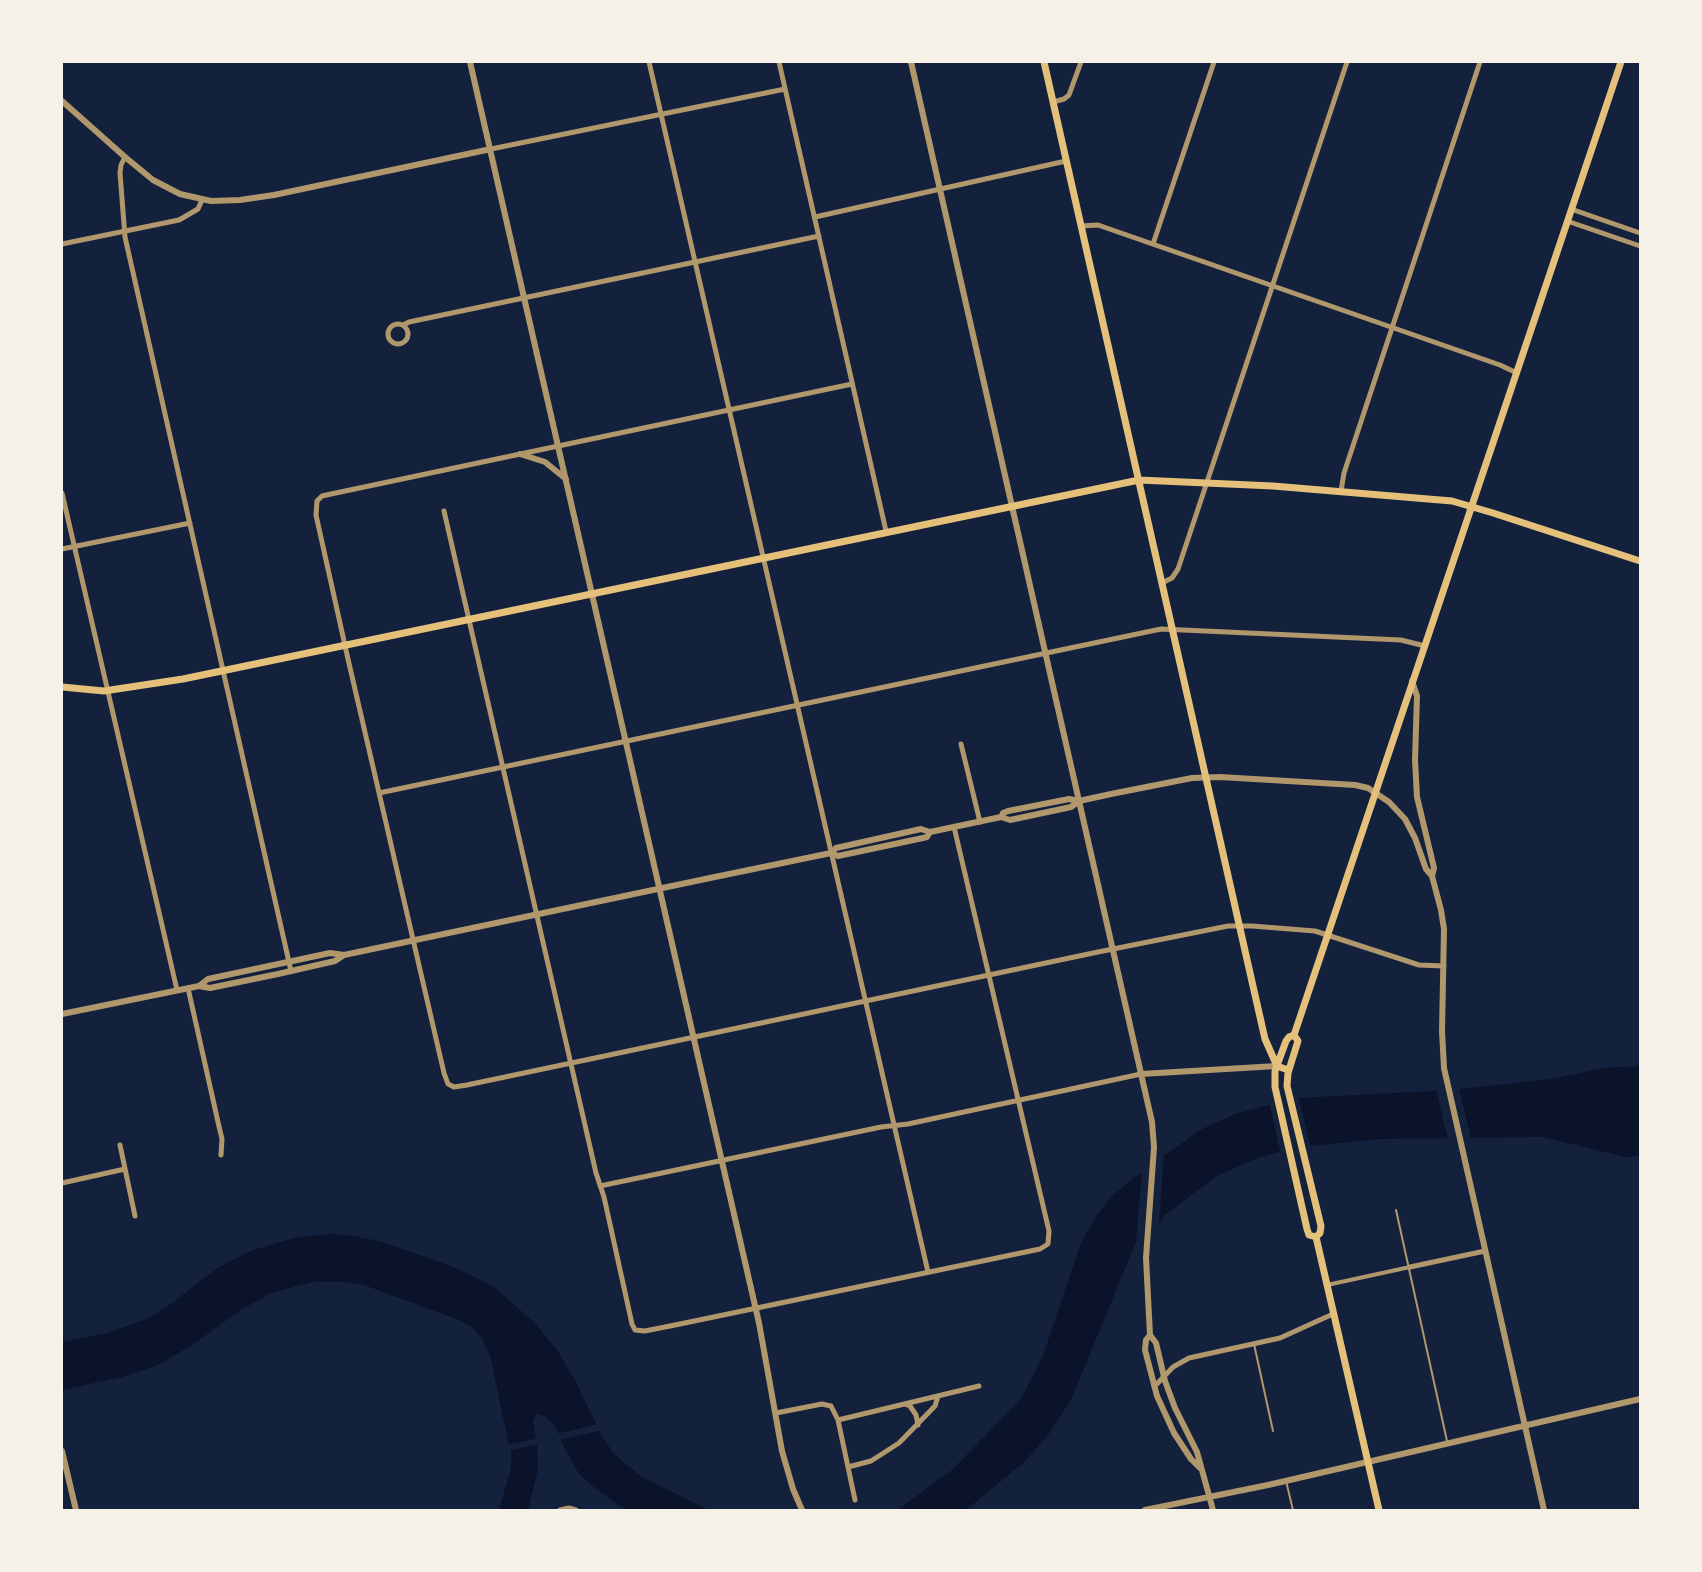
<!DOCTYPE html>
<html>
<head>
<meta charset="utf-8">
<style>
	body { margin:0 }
	#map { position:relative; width:1702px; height:1572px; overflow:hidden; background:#14213d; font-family:Spectral,serif }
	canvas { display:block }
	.frame { position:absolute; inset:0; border:63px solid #f6f1e7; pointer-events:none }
</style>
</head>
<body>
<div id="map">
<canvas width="1702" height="1572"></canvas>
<div class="frame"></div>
</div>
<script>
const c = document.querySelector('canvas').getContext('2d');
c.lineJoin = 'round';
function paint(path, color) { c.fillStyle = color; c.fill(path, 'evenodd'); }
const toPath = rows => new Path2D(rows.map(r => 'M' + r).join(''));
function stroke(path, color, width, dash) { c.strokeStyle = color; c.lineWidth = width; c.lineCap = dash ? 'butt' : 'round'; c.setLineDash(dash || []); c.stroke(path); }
paint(toPath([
	[1640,1066,1640,1156,1626,1157,1542,1137,1381,1139,1298,1147,1258,1158,1217,1176,1165,1215,1159,1224,1136,1242,1071,1400,1046,1438,1023,1463,966,1510,897,1510,952,1470,1021,1399,1042,1358,1081,1243,1096,1216,1109,1199,1128,1182,1200,1130,1235,1114,1294,1098,1453,1090,1551,1079,1603,1068],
	[331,1234,354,1236,383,1242,456,1268,493,1286,535,1323,559,1353,575,1380,603,1438,615,1455,642,1477,709,1510,628,1510,620,1506,596,1489,579,1474,562,1443,554,1424,544,1416,537,1414,533,1420,537,1445,538,1469,528,1510,499,1510,511,1468,511,1454,490,1356,483,1340,472,1327,459,1320,364,1285,346,1282,313,1282,271,1293,239,1311,194,1344,158,1365,122,1377,62,1390,62,1342,108,1333,149,1318,172,1303,219,1267,253,1250,298,1237]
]), '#0b132b');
paint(toPath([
	[1459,1087,1471,1139,1448,1140,1436,1088],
	[1294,1095,1298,1095,1311,1148,1281,1155,1269,1101],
	[1164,1153,1159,1224,1136,1242,1142,1171],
	[600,1424,603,1430,558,1440,555,1434],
	[539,1438,540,1444,507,1451,506,1445]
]), '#14213d');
stroke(toPath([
	[1396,1210,1447,1441],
	[1254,1344,1273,1431],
	[1286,1481,1293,1510]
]), '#b1986c', 2);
stroke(toPath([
	[1327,1285,1410,1267]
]), '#b1986c', 4);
stroke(toPath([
	[649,62,928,1272],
	[779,62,886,531],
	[1053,102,1064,99,1069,95,1081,62],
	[491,149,785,89],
	[125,157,121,165,120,173,125,237,291,971],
	[1571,209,1640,233],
	[815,217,1066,161],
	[1567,221,1640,246],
	[1081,226,1098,225,1500,365,1517,373],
	[62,244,179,220,198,209,202,200],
	[1153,244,1214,62],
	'388 334a10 10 0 1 1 20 0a10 10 0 1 1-20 0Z',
	[403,325,409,322,819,236],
	[852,384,331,494,322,496,317,501,316,515,348,659,444,1073,448,1084,454,1087,467,1085,1098,952,1228,926,1252,926,1315,931,1419,965,1444,966],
	[1341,491,1344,473,1480,62],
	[62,493,177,990],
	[444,511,596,1173,604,1197,632,1324,635,1330,645,1331,680,1324,1040,1249,1048,1244,1049,1231,954,827],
	[62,549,190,523],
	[1162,583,1172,578,1178,569,1347,62],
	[961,744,980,822],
	[379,793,1161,629,1401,640,1425,646],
	[188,988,218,1122,222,1139,221,1155],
	[120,1145,135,1216],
	[62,1183,125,1169],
	[600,1186,881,1127,908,1124,1141,1074],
	[1410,1267,1485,1251],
	[1154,1387,1173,1367,1189,1358,1280,1338,1333,1314],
	[905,1404,910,1406,916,1415,918,1425],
	[776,1413,822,1404,831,1406,838,1420,855,1500],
	[838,1420,979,1386],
	[848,1467,871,1461,899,1443,935,1406,938,1396],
	[560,1510,569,1508,576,1510]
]), '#b1986c', 5);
stroke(toPath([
	[470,62,759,1323,782,1451,793,1489,802,1510],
	[911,62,1152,1122,1154,1147,1146,1258,1150,1335,1156,1343,1165,1381,1175,1408,1197,1452,1213,1510],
	[62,101,125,157,153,180,180,194,211,201,240,200,274,195,491,149],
	[520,454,545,462,566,479],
	[1412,681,1417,696,1415,760,1417,797,1434,868,1432,876,1441,910,1444,929,1442,1031,1444,1068,1544,1510],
	[1001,817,1003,813,1008,811,1069,799,1079,801],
	[831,853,836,848,921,829,930,832,1001,817,1010,820,1071,807,1079,801,1111,794,1192,778,1220,777,1355,785,1368,788,1389,802,1405,819,1415,838,1426,869,1432,876],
	[199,986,208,979,330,953,344,955],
	[62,1014,199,986,210,988,278,974,335,961,344,955,710,878,831,853,838,856,923,838,927,837,930,832],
	[1141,1074,1277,1066],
	[1150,1335,1146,1340,1145,1350,1157,1396,1174,1433,1191,1459,1200,1468],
	[62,1451,76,1510],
	[1145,1510,1268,1485,1640,1399]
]), '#b1986c', 6);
stroke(toPath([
	[1044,62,1265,1039,1277,1066,1288,1070],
	[62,687,104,691,183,679,1139,480,1273,486,1452,501,1493,513,1640,561],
	[1294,1035,1289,1037,1286,1041,1275,1071,1275,1087,1307,1229,1309,1235,1316,1237,1379,1510],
	[1316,1237,1320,1233,1321,1226,1287,1086,1288,1073,1298,1041,1294,1035,1621,62]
]), '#e5c07b', 7);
</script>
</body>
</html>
